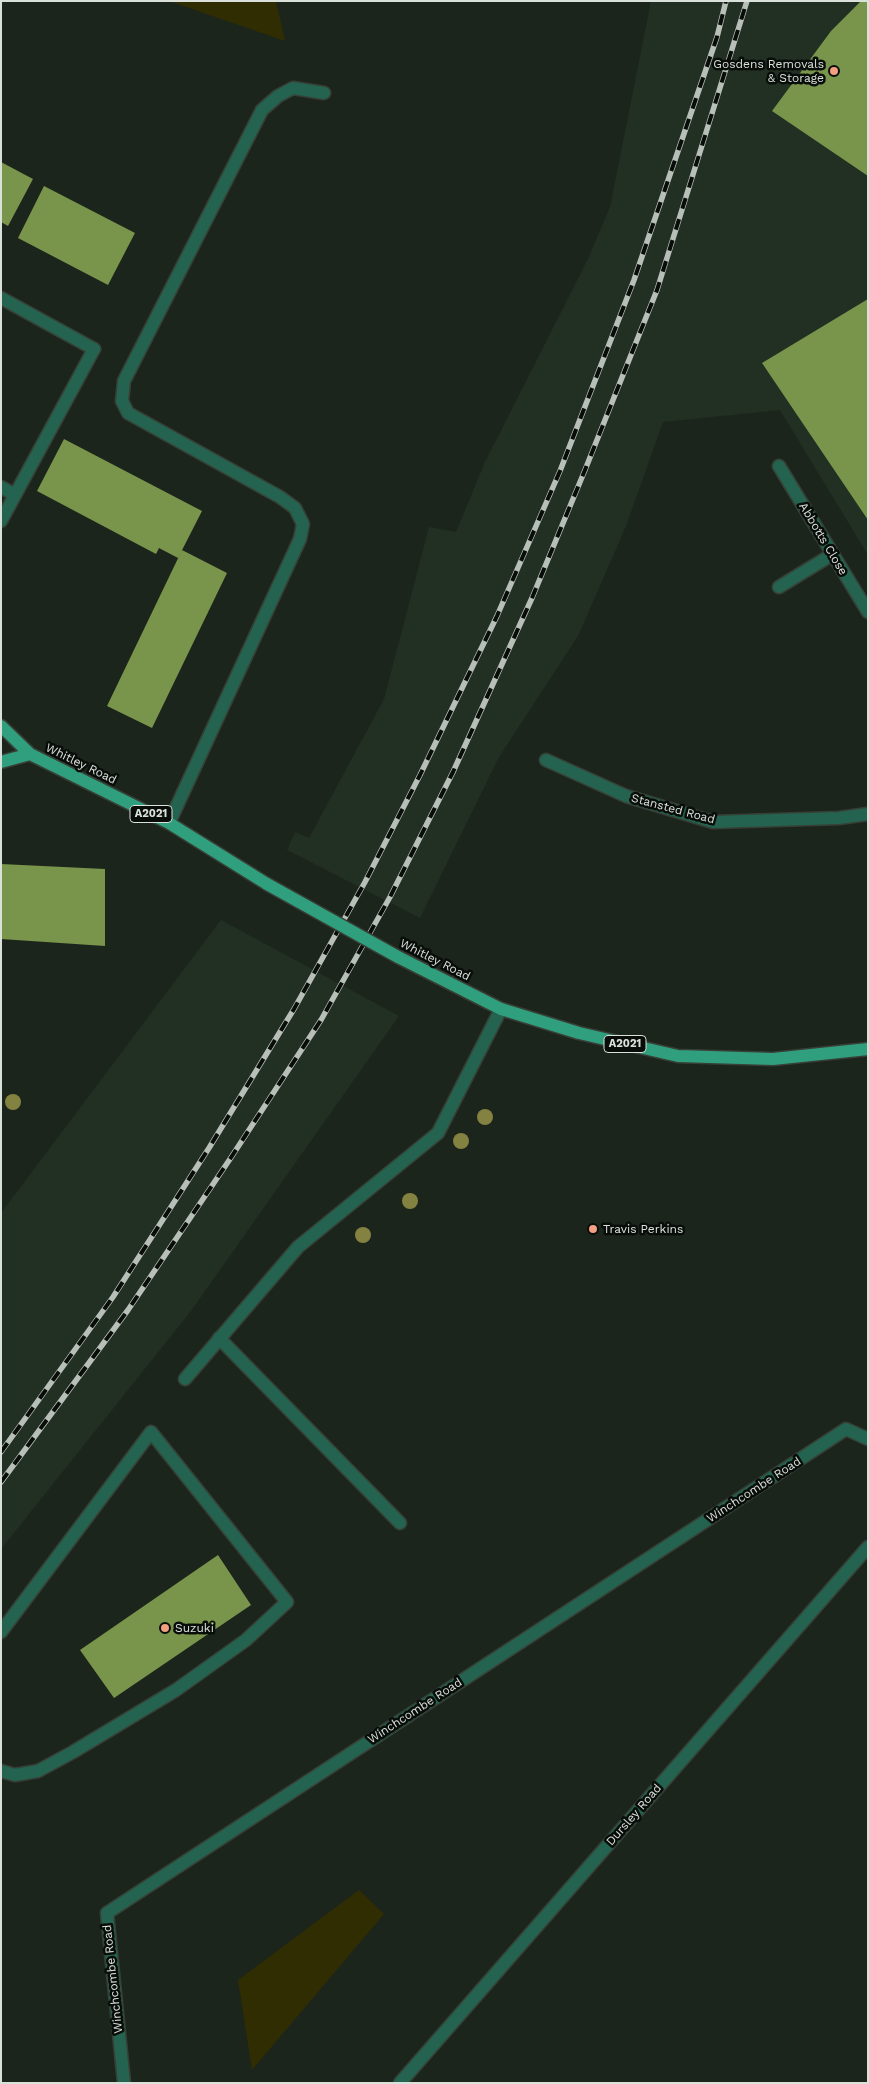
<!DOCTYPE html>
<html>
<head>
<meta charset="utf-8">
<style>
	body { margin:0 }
	#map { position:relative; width:869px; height:2084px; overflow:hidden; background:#1c251c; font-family:"Work Sans",sans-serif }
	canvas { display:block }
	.frame { position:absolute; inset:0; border:2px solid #dae1db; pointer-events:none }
</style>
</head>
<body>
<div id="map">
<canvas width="869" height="2084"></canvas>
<div class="frame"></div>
</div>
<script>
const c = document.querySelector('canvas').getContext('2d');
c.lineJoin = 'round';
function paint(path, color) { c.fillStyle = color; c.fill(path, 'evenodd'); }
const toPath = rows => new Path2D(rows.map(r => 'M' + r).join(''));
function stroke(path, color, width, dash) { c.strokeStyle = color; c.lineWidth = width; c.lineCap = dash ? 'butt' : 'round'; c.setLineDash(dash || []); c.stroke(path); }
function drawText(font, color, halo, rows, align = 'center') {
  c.font = font + ' "Work Sans",sans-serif'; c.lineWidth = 5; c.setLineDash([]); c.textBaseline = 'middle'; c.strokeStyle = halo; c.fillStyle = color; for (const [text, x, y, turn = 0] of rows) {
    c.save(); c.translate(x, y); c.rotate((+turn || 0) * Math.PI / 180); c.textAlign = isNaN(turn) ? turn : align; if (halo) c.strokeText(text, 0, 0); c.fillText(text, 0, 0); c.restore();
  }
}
paint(toPath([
	[651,1,868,1,868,555,780,410,663,422,626,526,578,636,499,757,420,918,287,850,295,832,309,838,384,699,429,527,456,532,485,462,588,259,610,207],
	[221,920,399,1016,191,1311,1,1549,1,1213]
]), '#213023');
paint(toPath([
	[169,1,276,1,285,41],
	[359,1890,384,1914,252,2070,238,1980]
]), '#312d02');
paint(toPath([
	[861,1,868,1,868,176,772,111,831,31],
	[1,162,33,179,8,226,1,222],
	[44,186,135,233,108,285,18,238],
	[868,299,868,520,762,363],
	[64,439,202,511,178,558,159,548,156,554,37,491],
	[182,550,227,573,152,728,107,706],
	[1,864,105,869,105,946,1,939],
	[218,1555,251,1605,114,1698,80,1650]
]), '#79944b');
const lane = toPath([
	[1,487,15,495],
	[1,521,94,349],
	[169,823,300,539,303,524,295,508,280,497,128,413,122,401,124,381,262,110,278,96,293,88,324,93],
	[219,1338,400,1523],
	[1,1632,151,1432,287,1602,246,1640,176,1690,73,1752,38,1771,15,1775,1,1771]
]);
const street = toPath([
	[1,298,94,349],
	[779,466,868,612],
	[779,587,833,554],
	[546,760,626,796,713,822,839,818,868,814],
	[185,1379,298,1247,438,1133,501,1009],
	[124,2083,107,1913,846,1429,868,1439],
	[400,2083,868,1547]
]);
const primary = toPath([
	[1,726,30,754,169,823,267,884],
	[1,762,30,754],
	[398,957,501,1009,579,1033,678,1056,773,1059,868,1049]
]);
stroke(lane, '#373f37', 15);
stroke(street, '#373f37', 15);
stroke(primary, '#373f37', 15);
stroke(lane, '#23634f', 12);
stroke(street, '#23634f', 12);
stroke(primary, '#309f7e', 12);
const rail = toPath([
	[1,1452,113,1297,209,1148,294,1009,365,882,420,775,497,616,560,471,634,280,717,37,726,1],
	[1,1482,128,1310,230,1159,321,1020,390,897,453,772,532,598,585,470,657,290,747,1]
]);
stroke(rail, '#b8bfb8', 5.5);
stroke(rail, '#090d09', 4, [11]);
const primaryBridge = toPath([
	[267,884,398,957]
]);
stroke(primaryBridge, '#373f37', 15, []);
stroke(primaryBridge, '#309f7e', 12);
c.fillStyle = '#838241';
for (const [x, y] of [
	[13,1102],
	[485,1117],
	[461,1141],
	[410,1201],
	[363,1235]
]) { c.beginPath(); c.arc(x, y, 8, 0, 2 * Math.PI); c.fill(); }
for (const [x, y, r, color] of [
	[834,71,5,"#f2a081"],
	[593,1229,5,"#f2a081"],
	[165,1628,5,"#f2a081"]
]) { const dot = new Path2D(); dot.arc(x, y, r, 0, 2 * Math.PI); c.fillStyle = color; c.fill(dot); stroke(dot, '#090d09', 2); }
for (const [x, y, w] of [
	[151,814,42],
	[625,1044,42]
]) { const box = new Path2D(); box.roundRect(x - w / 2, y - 8.5, w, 17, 4); c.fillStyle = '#090d09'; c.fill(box); stroke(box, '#dae1db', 1); }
drawText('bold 11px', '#dae1db', null, [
	["A2021",151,814],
	["A2021",625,1044]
]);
drawText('12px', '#dae1db', '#090d09', [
	["Gosdens Removals",824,64,"right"],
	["& Storage",824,78,"right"],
	["Travis Perkins",603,1229],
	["Suzuki",175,1628]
], 'left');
drawText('12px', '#dae1db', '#090d09', [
	["Abbotts Close",823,539,59],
	["Whitley Road",81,764,26],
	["Stansted Road",673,809,15],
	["Whitley Road",435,960,27],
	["Winchcombe Road",754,1490,-33],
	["Winchcombe Road",415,1711,-33],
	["Dursley Road",634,1815,-49],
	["Winchcombe Road",113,1979,-96]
]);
</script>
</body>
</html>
